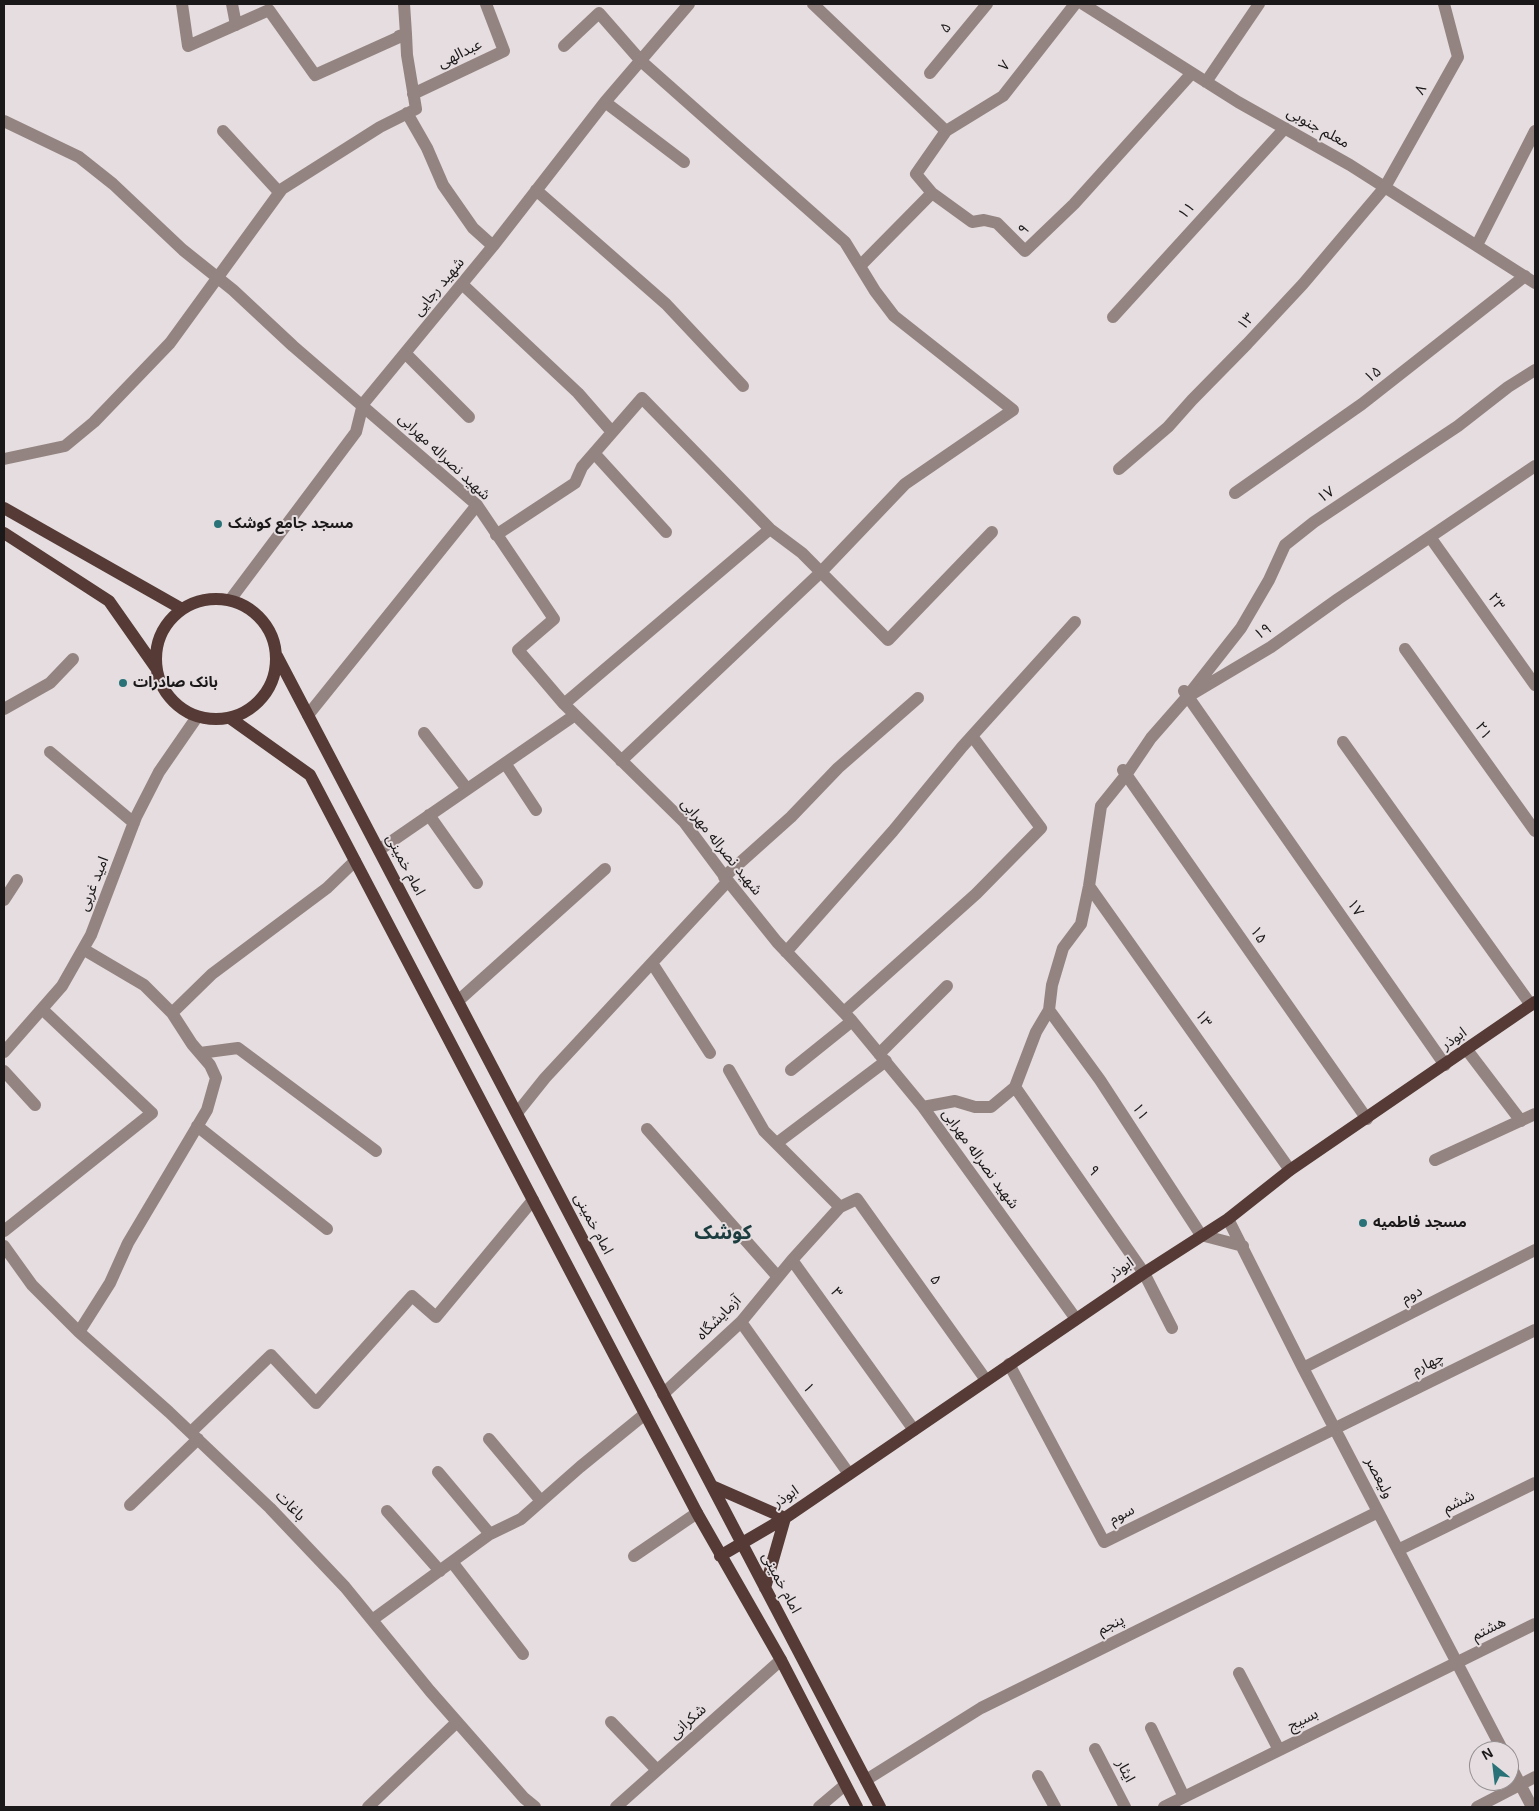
<!DOCTYPE html>
<html>
<head>
<meta charset="utf-8">
<style>
	body { margin:0 }
	#map { position:relative; width:1539px; height:1811px; overflow:hidden; background:#e5dddf; font-family:Arial,sans-serif }
	canvas { display:block }
	.frame { position:absolute; inset:0; border:5px solid #1b1819; pointer-events:none }
	.north { position:absolute; left:1469px; top:1741px; width:50px; height:50px; box-sizing:border-box; background:#e5dddf; border:1px solid #948e90; border-radius:50%; rotate:331deg; font-size:14px; font-weight:700; line-height:20px; text-align:center; color:#1b1819 }
	.north::after { content:''; display:block; margin:auto; width:18px; height:22px; background:#297378; clip-path:polygon(50% 0,100% 100%,50% 72%,0 100%) }
</style>
</head>
<body>
<div id="map">
<canvas width="1539" height="1811"></canvas>
<div class="frame"></div>
<div class="north">N</div>
</div>
<script>
const c = document.querySelector('canvas').getContext('2d');
c.lineJoin = 'round';
const toPath = rows => new Path2D(rows.map(r => 'M' + r).join(''));
function stroke(path, color, width, dash) { c.strokeStyle = color; c.lineWidth = width; c.lineCap = dash ? 'butt' : 'round'; c.setLineDash(dash || []); c.stroke(path); }
function drawText(font, color, halo, rows, align = 'center') {
  c.font = font + ' Arial,"Noto Sans Arabic",sans-serif'; c.lineWidth = 4; c.setLineDash([]); c.textBaseline = 'middle'; c.strokeStyle = halo; c.fillStyle = color; for (const [text, x, y, turn = 0] of rows) {
    c.save(); c.translate(x, y); c.rotate((+turn || 0) * Math.PI / 180); c.textAlign = isNaN(turn) ? turn : align; if (halo) c.strokeText(text, 0, 0); c.fillText(text, 0, 0); c.restore();
  }
}
stroke(toPath([
	[182,4,188,46,269,10,315,75,406,34,404,4],
	[232,4,236,25],
	[813,4,946,131,916,174,932,193],
	[1083,4,1238,102,1350,165,1535,283],
	[564,46,599,13,641,61,845,242,875,291,894,316,1013,410,905,484,821,572,621,761],
	[930,73,987,4],
	[1206,82,1259,4],
	[413,94,504,51,486,4],
	[605,102,684,162],
	[407,113,427,148,443,185,473,228,493,246],
	[4,121,79,157,113,184,183,250,233,290,293,346,477,505,554,619,518,650,564,704,684,822,728,881,777,942,852,1021,923,1107,1076,1319],
	[223,131,279,192],
	[946,131,1003,96,1075,4],
	[536,190,666,304,743,386],
	[1477,245,1535,131],
	[860,266,932,193,972,222,984,220,997,223,1025,251,1074,204,1192,73],
	[462,284,578,393,612,432],
	[1113,317,1285,128],
	[405,353,469,417],
	[594,453,666,532],
	[4,459,65,446,94,422,170,343,282,189,380,127,416,109,407,55,406,34,399,36],
	[1119,469,1168,427,1192,400,1247,344,1303,284,1385,187,1458,57,1444,4],
	[1235,493,1362,404,1525,276],
	[496,535,575,483,582,467,642,398,770,529,802,553,888,640,992,532],
	[1430,537,1535,685],
	[230,600,356,432,363,404,493,246,605,102,689,4],
	[1405,649,1535,831],
	[1184,691,1445,1065],
	[1190,693,1241,628,1269,580,1285,545,1314,522,1458,426,1508,387,1535,370],
	[564,704,770,529],
	[4,709,50,683,73,659],
	[308,715,477,505],
	[424,733,467,789],
	[1343,742,1531,1005],
	[50,752,134,823],
	[505,763,536,810],
	[1123,770,1367,1119],
	[429,815,477,883],
	[379,850,575,715],
	[724,877,791,817,838,768,918,698],
	[1089,886,1290,1170],
	[4,900,17,880],
	[83,949,144,985,172,1013,212,974,327,888,355,861],
	[786,952,893,831,962,747,1075,622],
	[652,963,710,1053],
	[458,1001,605,869],
	[1049,1010,1100,1080,1201,1235,1243,1246],
	[844,1012,976,894,1041,828,972,736],
	[1467,1050,1521,1121],
	[4,1052,62,986,91,935,136,817,159,772,197,717],
	[200,1053,238,1048,376,1151],
	[879,1054,947,986],
	[729,1070,764,1131,840,1207,792,1260,914,1430],
	[791,1070,852,1021],
	[4,1071,35,1105],
	[1015,1087,1144,1273,1172,1328],
	[923,1107,955,1101,975,1107,991,1107,1015,1087,1036,1032,1049,1010,1052,985,1063,948,1081,924,1089,886,1101,806,1126,775,1151,738,1187,697,1271,647,1338,599,1535,466],
	[517,1113,545,1078,728,881],
	[197,1126,327,1229],
	[647,1129,778,1277],
	[777,1143,886,1061],
	[1435,1160,1535,1114],
	[840,1207,857,1199,986,1380],
	[1228,1219,1303,1368,1503,1751],
	[4,1231,152,1113,42,1009],
	[4,1246,32,1285,79,1332,169,1412,270,1508,345,1587,430,1691,524,1798,535,1807],
	[741,1322,849,1474],
	[79,1332,110,1283,128,1243,207,1110,216,1078,210,1065,192,1044,172,1013],
	[1009,1364,1104,1542,1535,1330],
	[1303,1368,1535,1250],
	[663,1394,741,1322,792,1260],
	[191,1432,271,1355,316,1403,412,1296,436,1317,533,1200],
	[489,1439,541,1501],
	[438,1472,490,1534],
	[130,1505,198,1439],
	[387,1511,440,1571],
	[1398,1550,1535,1483],
	[634,1556,697,1513],
	[452,1562,523,1654],
	[372,1620,490,1534,521,1519,580,1467,645,1414],
	[1239,1673,1279,1750],
	[611,1722,657,1770],
	[1151,1728,1184,1797],
	[1095,1749,1125,1807],
	[1509,1763,1532,1807],
	[1038,1776,1055,1807],
	[866,1780,981,1708,1378,1512],
	[368,1807,457,1722],
	[616,1807,781,1660],
	[819,1807,845,1785],
	[1164,1807,1535,1624],
	[1477,1807,1535,1777]
]), '#948481', 12);
stroke(toPath([
	[4,508,182,609],
	[4,533,109,601,156,668],
	'156 659a60 60 0 1 1 120 0a60 60 0 1 1-120 0Z',
	[277,656,880,1807],
	[230,718,310,775,697,1513,781,1660,857,1807],
	[712,1486,785,1518,765,1588],
	[720,1556,785,1518,1144,1273,1228,1219,1290,1170,1535,1002]
]), '#553a36', 12);
for (const [x, y, r, color] of [
	[218,524,5,"#297378"],
	[123,683,5,"#297378"],
	[1363,1223,5,"#297378"]
]) { const dot = new Path2D(); dot.arc(x, y, r, 0, 2 * Math.PI); c.fillStyle = color; c.fill(dot); stroke(dot, '#e5dddf', 2); }
drawText('15px', '#1b1819', '#e5dddf', [
	["۵",946,28,-51],
	["عبدالهی",460,54,-26],
	["۷",1005,66,-52],
	["۸",1421,90,-61],
	["معلم جنوبی",1318,128,29],
	["۱۱",1187,211,-48],
	["۹",1024,230,-44],
	["شهید رجایی",439,287,-50],
	["۱۳",1246,322,-47],
	["۱۵",1373,375,-37],
	["شهید نصراله مهرابی",444,457,43],
	["۱۷",1326,495,-34],
	["۲۳",1496,602,55],
	["۱۹",1263,632,-33],
	["۲۱",1483,731,55],
	["شهید نصراله مهرابی",721,847,51],
	["امام خمینی",405,865,62],
	["امید غربی",94,884,-68],
	["۱۷",1355,908,55],
	["۱۵",1258,935,55],
	["۱۳",1203,1019,55],
	["ابوذر",1454,1039,-35],
	["۱۱",1140,1112,57],
	["شهید نصراله مهرابی",980,1159,54],
	["۹",1093,1171,55],
	["امام خمینی",593,1224,62],
	["ابوذر",1121,1269,-34],
	["۵",935,1280,54],
	["۳",836,1293,54],
	["دوم",1412,1295,-27],
	["آزمایشگاه",719,1318,-45],
	["چهارم",1428,1364,-26],
	["۱",808,1388,54],
	["ولیعصر",1379,1478,63],
	["ابوذر",786,1497,-34],
	["ششم",1459,1502,-26],
	["باغات",290,1506,46],
	["سوم",1122,1515,-27],
	["امام خمینی",781,1583,62],
	["پنجم",1111,1625,-26],
	["هشتم",1489,1629,-26],
	["بسیج",1303,1720,-26],
	["شکرانی",688,1722,-42],
	["ایثار",1125,1771,63]
]);
drawText('bold 15px', '#1b1819', '#e5dddf', [
	["مسجد جامع کوشک",228,524],
	["بانک صادرات",133,683],
	["مسجد فاطمیه",1373,1223]
], 'left');
drawText('bold 20px', '#1b3d3f', '#e5dddf', [
	["کوشک",723,1233]
]);
</script>
</body>
</html>
